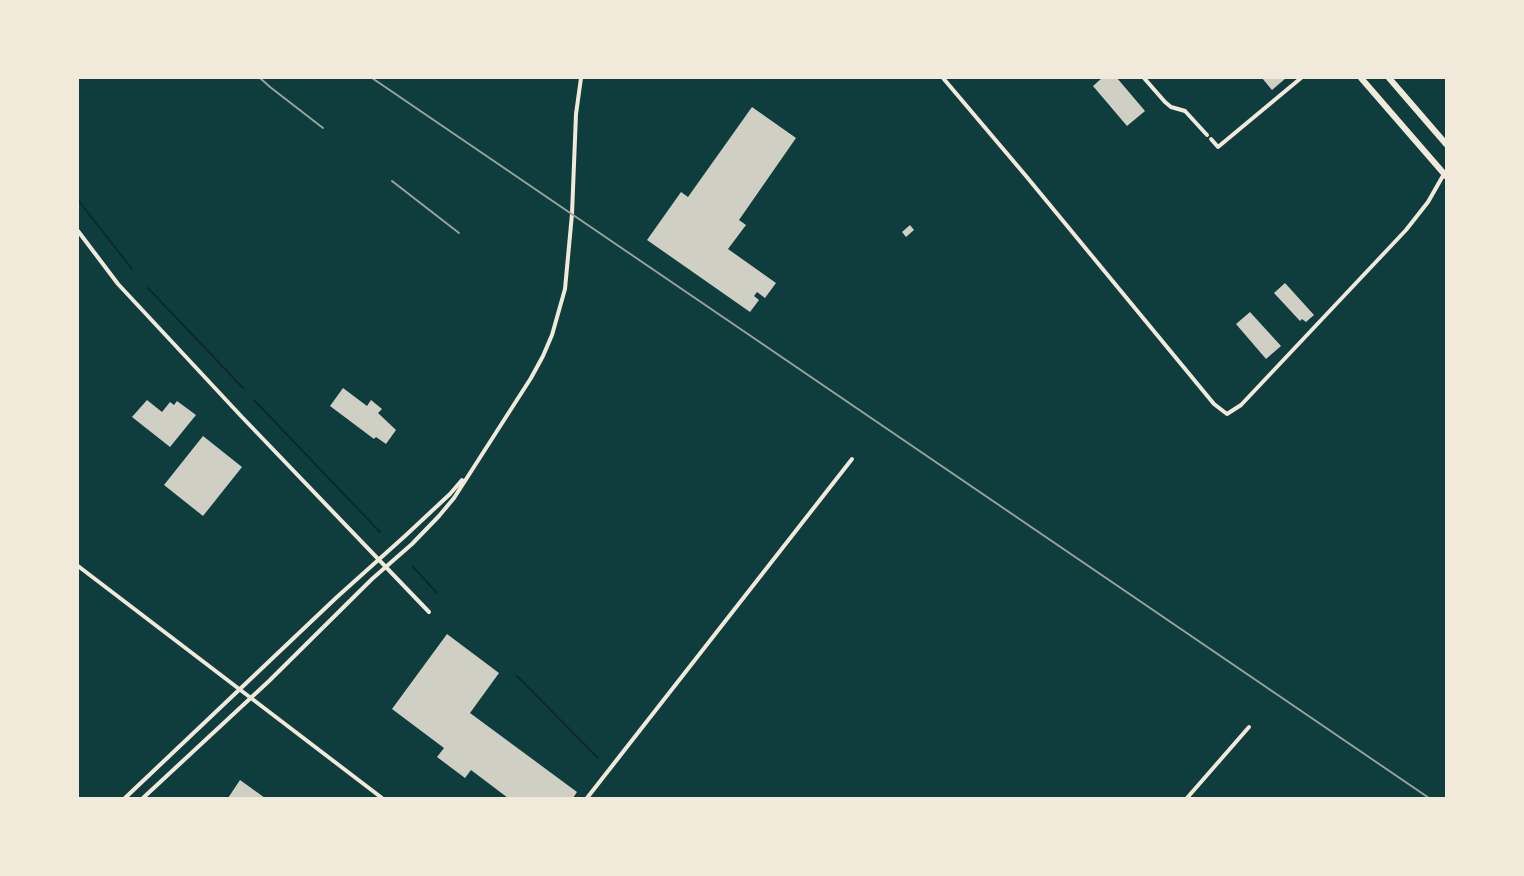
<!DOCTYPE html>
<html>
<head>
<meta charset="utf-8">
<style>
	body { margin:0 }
	#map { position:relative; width:1524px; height:876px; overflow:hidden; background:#0f3d3e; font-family:"Exo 2",sans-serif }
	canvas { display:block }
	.frame { position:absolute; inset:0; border:79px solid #f1e9da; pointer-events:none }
</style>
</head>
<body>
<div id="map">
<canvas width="1524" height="876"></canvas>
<div class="frame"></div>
</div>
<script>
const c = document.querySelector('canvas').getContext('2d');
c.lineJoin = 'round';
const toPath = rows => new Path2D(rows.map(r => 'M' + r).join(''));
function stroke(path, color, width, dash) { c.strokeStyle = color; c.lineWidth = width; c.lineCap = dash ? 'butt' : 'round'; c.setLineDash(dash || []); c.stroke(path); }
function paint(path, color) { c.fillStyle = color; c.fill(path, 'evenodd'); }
stroke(toPath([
	[78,200,132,269],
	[148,288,243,388],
	[254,400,380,532],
	[413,567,437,593],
	[517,676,598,758]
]), '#0a2a2b', 2);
paint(toPath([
	[1102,78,1117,78,1145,111,1127,126,1093,86],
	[1262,78,1286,78,1272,90],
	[752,107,796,138,739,220,746,225,728,249,776,283,765,298,757,292,754,296,759,300,750,312,647,240,681,192,688,197],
	[910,225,914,230,906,237,902,232],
	[1285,283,1314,315,1306,322,1302,319,1300,321,1274,293],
	[1250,312,1281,346,1266,359,1236,324],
	[343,388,367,406,371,400,382,409,378,413,396,430,386,444,376,437,374,439,330,406],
	[147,400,162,412,170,402,174,405,177,401,196,415,170,447,132,417],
	[203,436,242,467,203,516,164,485],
	[447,634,499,673,470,713,577,792,573,798,508,798,471,770,465,778,437,757,444,748,392,709],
	[240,780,265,798,228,798]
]), '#cfcfc3');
stroke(toPath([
	[943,78,1026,176,1214,404,1227,414,1241,405,1406,230,1428,202,1444,174],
	[1144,78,1165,102,1171,107,1185,111,1207,135],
	[1211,139,1218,147,1301,78],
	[78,231,118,284,241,416,429,612],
	[78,566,382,798],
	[125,798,337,597,405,536,450,494,462,480],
	[143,798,269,681,372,579,412,544,439,516,454,498,531,378,543,356,552,335,565,289,572,214,576,114,581,78],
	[587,798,852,459],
	[1187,798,1249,727]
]), '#f1e9da', 4);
stroke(toPath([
	[1361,78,1446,176],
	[1389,78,1446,144]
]), '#f1e9da', 6);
stroke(toPath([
	[260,78,270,87,323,128],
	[372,78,1429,798],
	[392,181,459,233]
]), '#97a49c', 2);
</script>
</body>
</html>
